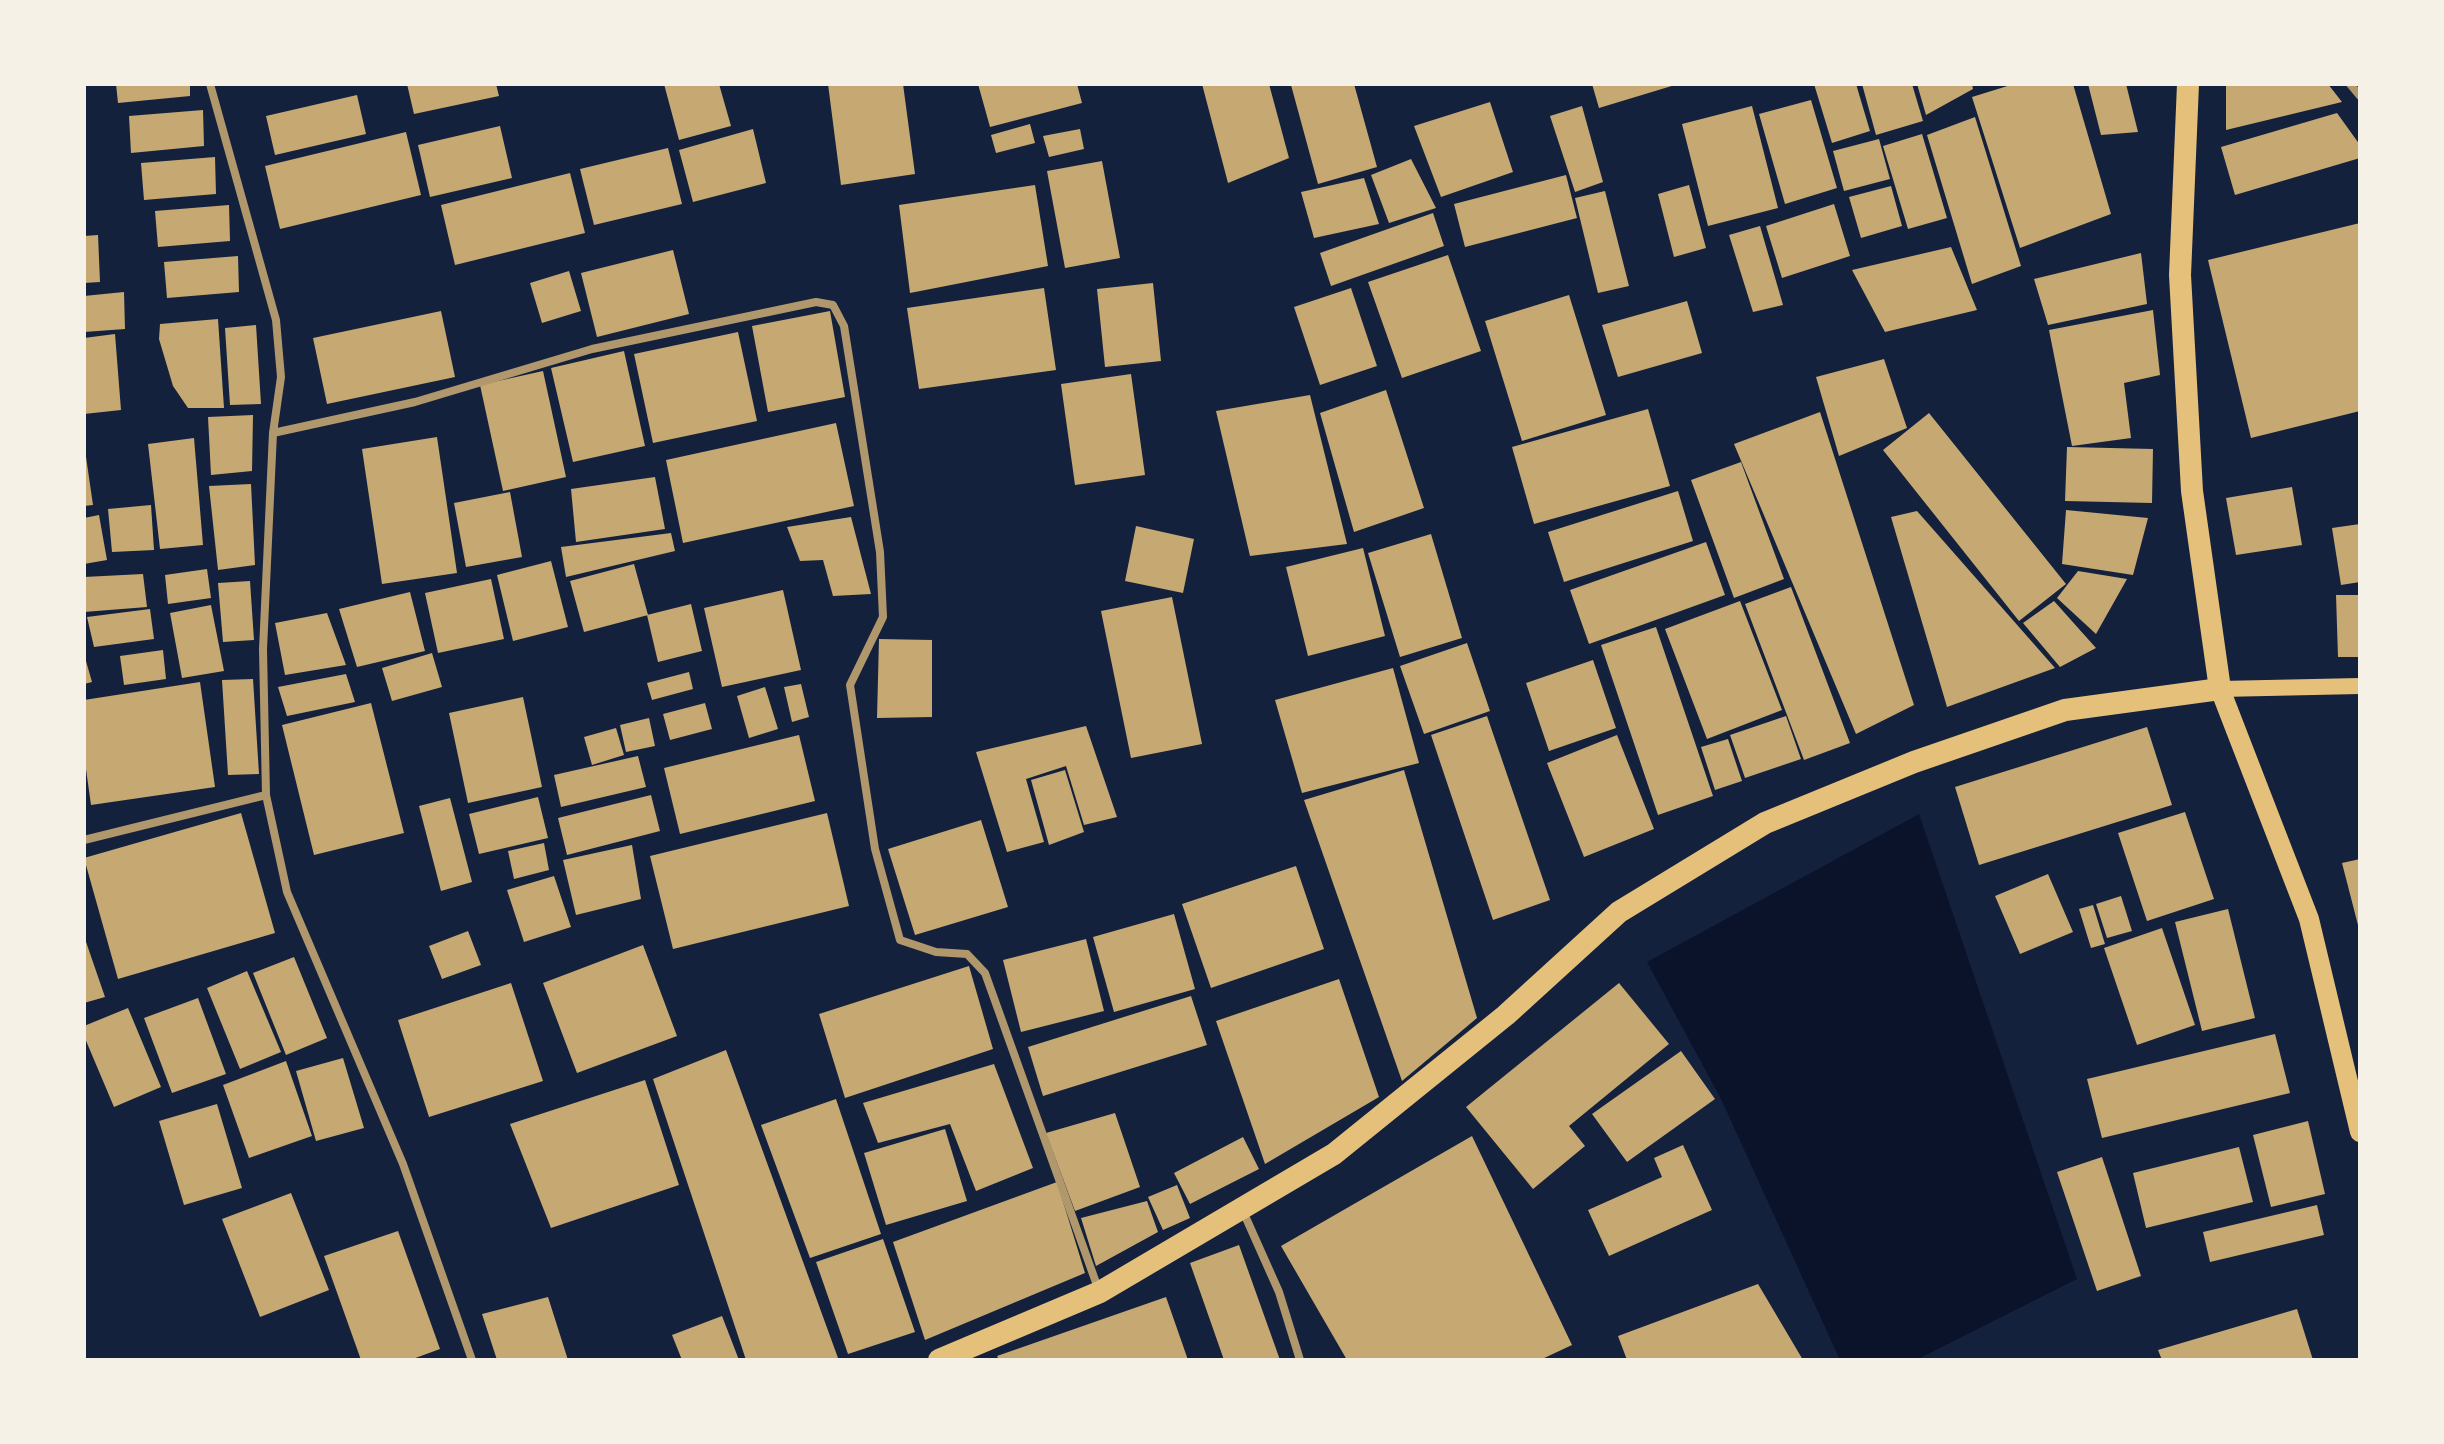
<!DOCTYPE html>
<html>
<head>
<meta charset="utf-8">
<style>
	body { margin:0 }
	#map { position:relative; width:2444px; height:1444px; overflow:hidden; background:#14213d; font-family:Montserrat,sans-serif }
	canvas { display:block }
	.frame { position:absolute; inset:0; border:86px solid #f6f1e7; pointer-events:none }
</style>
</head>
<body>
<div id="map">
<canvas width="2444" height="1444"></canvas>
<div class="frame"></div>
</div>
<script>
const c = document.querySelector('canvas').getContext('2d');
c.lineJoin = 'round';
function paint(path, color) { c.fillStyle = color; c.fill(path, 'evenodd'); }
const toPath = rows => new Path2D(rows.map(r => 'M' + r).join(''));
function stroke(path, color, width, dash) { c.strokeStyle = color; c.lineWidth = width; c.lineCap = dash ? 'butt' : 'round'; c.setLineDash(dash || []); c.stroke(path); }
paint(toPath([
	[1919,814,2077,1279,1916,1360,1840,1360,1721,1099,1647,962]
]), '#0b132b');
paint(toPath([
	[116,84,190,84,190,96,118,103],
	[407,84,496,84,499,96,414,114],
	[664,84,719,84,731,126,679,140],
	[828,84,903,84,915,174,841,185],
	[978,84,1077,84,1082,103,990,127],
	[1202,84,1269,84,1289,158,1228,183],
	[1354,84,1377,167,1318,184,1291,85],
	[1592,84,1675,84,1675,85,1599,108],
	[1814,84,1856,84,1870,131,1832,143],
	[1862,84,1912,84,1923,121,1876,135],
	[1917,84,1972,84,1973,89,1926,115],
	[2014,84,2073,84,2111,214,2020,248,1972,97],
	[2088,84,2126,84,2138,132,2101,135],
	[2226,84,2328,84,2342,102,2226,130],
	[357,95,366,134,275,155,266,116],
	[1811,100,1837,188,1785,204,1759,114],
	[1490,102,1513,172,1441,197,1414,126],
	[1582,106,1603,182,1575,192,1550,116],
	[1752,106,1778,208,1708,226,1682,124],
	[203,110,204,146,131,153,129,116],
	[2337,113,2360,145,2360,158,2235,195,2221,147],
	[1975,117,2021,266,1972,284,1927,135],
	[1030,124,1035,143,996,153,991,135],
	[500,126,512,178,430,197,418,145],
	[753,129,766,183,693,202,679,150],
	[1080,129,1084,149,1049,157,1043,136],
	[406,132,421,195,280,229,265,166],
	[1922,134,1947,218,1908,229,1883,146],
	[1879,139,1890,179,1844,191,1833,151],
	[668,148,682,204,594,225,580,169],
	[215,157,216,194,144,200,141,163],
	[1411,159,1436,208,1389,223,1371,175],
	[1102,161,1120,258,1065,268,1047,171],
	[570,173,585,233,455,265,441,205],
	[1566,175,1577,218,1465,247,1454,204],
	[1364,178,1379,224,1314,238,1301,192],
	[1035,185,1048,266,910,293,899,205],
	[1689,185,1706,248,1674,257,1658,194],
	[1891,186,1902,226,1861,238,1849,197],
	[1605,191,1629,286,1598,293,1575,198],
	[1834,204,1850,256,1782,278,1766,226],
	[229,205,230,241,158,247,155,211],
	[1433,213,1444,246,1331,286,1320,253],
	[2360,223,2360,411,2251,438,2208,260],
	[1760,226,1783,305,1753,312,1729,235],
	[98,235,100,282,84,283,84,236],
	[1951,247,1977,310,1885,332,1852,270],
	[673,250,689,314,597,337,581,273],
	[2141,253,2147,304,2048,325,2034,279],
	[1448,255,1481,351,1402,378,1368,282],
	[238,256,239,292,167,298,164,262],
	[569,271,581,311,542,323,530,283],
	[1153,283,1161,361,1105,367,1097,289],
	[1044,288,1056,370,919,389,907,308],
	[1351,288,1377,366,1320,385,1294,307],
	[124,292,125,329,84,332,84,296],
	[1569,295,1606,415,1522,441,1485,321],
	[1687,301,1702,353,1618,377,1602,325],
	[2153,310,2160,375,2124,383,2131,438,2072,446,2049,330],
	[441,311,455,377,327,404,313,338],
	[830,311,845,397,768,412,752,326],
	[218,319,224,408,188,408,173,386,159,339,160,324],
	[256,325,261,404,230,405,225,328],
	[738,332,757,421,653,443,634,354],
	[115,334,121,410,84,414,84,338],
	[624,351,645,446,573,462,551,368],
	[1884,359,1907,428,1839,456,1816,377],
	[543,371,566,477,503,491,480,385],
	[1131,374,1145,475,1075,485,1061,384],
	[1386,390,1424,508,1354,532,1320,413],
	[1310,395,1347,544,1250,556,1216,411],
	[1648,409,1670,486,1534,524,1512,447],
	[1820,412,1914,705,1856,734,1734,444],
	[1929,413,2066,584,2019,621,1883,450],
	[253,415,252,471,211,475,208,417],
	[836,423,854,506,683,543,666,460],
	[437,437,457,573,382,584,362,449],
	[194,438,203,545,160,549,148,444],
	[84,443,93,505,84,506],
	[2067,447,2153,449,2152,503,2065,501],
	[1741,462,1784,579,1734,598,1691,480],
	[655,477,665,529,576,542,571,489],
	[251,484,255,565,218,570,209,486],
	[2292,487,2302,545,2236,555,2226,498],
	[1678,491,1693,541,1564,582,1548,532],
	[510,492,522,557,466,567,454,503],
	[151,505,154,550,112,552,108,509],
	[2066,510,2148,518,2133,575,2062,564],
	[1917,511,2055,668,1947,707,1891,517],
	[99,515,107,560,84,564,84,518],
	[851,517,871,594,833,596,823,560,800,561,787,527],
	[2360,524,2360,582,2341,585,2332,528],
	[1136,526,1194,539,1183,593,1125,581],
	[671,533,675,551,566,577,561,547],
	[1431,534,1462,638,1400,657,1368,553],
	[1706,542,1725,595,1589,644,1570,590],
	[1363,548,1385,636,1308,656,1286,567],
	[551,561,568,627,513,641,497,575],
	[634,564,648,615,584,632,570,581],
	[207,569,211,598,168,604,165,575],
	[2078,571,2127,579,2096,634,2057,598],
	[143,574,147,607,84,612,84,577],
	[491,579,504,639,438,653,425,593],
	[250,581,254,640,223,642,218,583],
	[1791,587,1850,743,1804,760,1745,604],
	[783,590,801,670,722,687,704,608],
	[410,592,425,651,357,667,339,609],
	[2336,595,2360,595,2360,657,2338,657],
	[1172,597,1202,744,1131,758,1101,611],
	[1740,601,1782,710,1707,739,1665,629],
	[2054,601,2096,648,2060,667,2023,623],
	[691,604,702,651,658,662,647,615],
	[211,605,224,671,182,678,170,613],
	[150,609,154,639,94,647,87,617],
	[327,613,346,665,285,675,275,623],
	[1656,627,1713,796,1658,815,1601,645],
	[879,639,932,640,932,717,877,718],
	[1467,643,1490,711,1424,734,1400,666],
	[163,650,166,679,124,685,120,656],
	[432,653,442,687,392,701,382,668],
	[84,654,92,682,84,684],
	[1593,660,1616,728,1549,751,1526,683],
	[1393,668,1419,763,1302,793,1275,700],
	[689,672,693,689,652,700,647,683],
	[346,674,355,702,287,716,278,687],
	[253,679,259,774,228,775,222,680],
	[200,682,215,787,91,805,84,755,84,700],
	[801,684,809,717,792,722,784,687],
	[765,687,778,729,749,738,737,696],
	[523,697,542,787,468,803,449,713],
	[371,703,404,833,314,855,282,725],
	[705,703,712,729,670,740,663,714],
	[1487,716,1550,900,1493,920,1431,735],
	[1786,716,1801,759,1745,778,1730,735],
	[649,718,655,746,626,752,620,725],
	[1086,726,1117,817,1084,825,1066,766,1026,779,1044,842,1007,852,976,752],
	[2147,727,2172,805,1979,865,1955,787],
	[616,728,624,755,592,765,584,737],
	[799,735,815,801,680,834,664,768],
	[1617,735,1654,829,1584,857,1547,763],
	[1728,739,1742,781,1715,790,1701,747],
	[638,756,646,787,561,807,554,775],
	[1065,770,1084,832,1049,845,1031,780],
	[1404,770,1477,1018,1402,1081,1304,800],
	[651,795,660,831,567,855,558,818],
	[538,797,548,838,479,854,469,814],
	[450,798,472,882,441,891,419,806],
	[2185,812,2214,899,2147,921,2118,833],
	[241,813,275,933,118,979,84,858],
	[827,813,849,906,673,949,650,856],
	[981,820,1008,907,915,935,888,849],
	[544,843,549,870,514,879,508,851],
	[632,845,641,899,576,915,563,860],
	[2360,859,2360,929,2359,929,2342,863],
	[1296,866,1324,949,1211,988,1182,904],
	[2048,874,2073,932,2020,954,1995,896],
	[554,876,571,927,524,942,507,890],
	[2121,896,2132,931,2107,938,2096,904],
	[2093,905,2105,944,2091,948,2079,909],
	[2228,909,2255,1018,2202,1031,2175,922],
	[1174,914,1195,989,1114,1012,1093,937],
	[2162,928,2195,1025,2137,1045,2104,948],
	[468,931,481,965,442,979,429,946],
	[84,936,105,997,84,1003],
	[1086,939,1104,1011,1021,1032,1003,960],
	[643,945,677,1036,577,1073,543,983],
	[294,957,327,1038,286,1055,253,973],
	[969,966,993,1049,845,1098,819,1014],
	[247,971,281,1052,240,1069,207,988],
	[1339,979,1379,1097,1265,1164,1216,1021],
	[511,983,543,1081,429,1117,398,1020],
	[1619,983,1669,1044,1569,1126,1585,1146,1533,1189,1466,1107],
	[1191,996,1207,1045,1043,1096,1028,1047],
	[198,998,226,1074,172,1093,144,1018],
	[128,1008,161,1087,114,1107,84,1036,84,1026],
	[2275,1034,2290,1093,2102,1138,2087,1079],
	[726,1050,838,1358,746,1360,653,1079],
	[1681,1051,1715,1099,1627,1162,1592,1114],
	[343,1058,364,1128,316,1141,296,1071],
	[286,1061,312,1136,249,1158,223,1085],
	[994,1064,1033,1168,976,1191,950,1124,878,1143,863,1103],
	[645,1080,679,1185,551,1228,510,1124],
	[836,1099,881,1234,810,1258,761,1125],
	[217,1104,242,1188,184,1205,159,1121],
	[1115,1113,1140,1187,1075,1211,1046,1133],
	[2308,1121,2325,1194,2271,1207,2253,1135],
	[945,1129,967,1201,886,1225,864,1153],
	[1472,1136,1572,1345,1540,1360,1347,1360,1281,1246],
	[1243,1137,1259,1169,1190,1204,1174,1173],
	[1683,1145,1712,1210,1609,1256,1588,1210,1662,1177,1654,1158],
	[2239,1147,2253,1202,2146,1228,2133,1173],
	[2102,1157,2141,1276,2097,1291,2057,1172],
	[1057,1182,1085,1273,925,1340,893,1242],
	[1177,1185,1190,1218,1163,1230,1148,1197],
	[291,1193,329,1290,260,1317,222,1219],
	[1147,1201,1158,1232,1096,1266,1081,1218],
	[2317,1205,2324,1235,2210,1262,2203,1232],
	[398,1231,440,1349,410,1360,361,1360,324,1256],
	[883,1239,915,1332,848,1354,816,1262],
	[1239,1245,1280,1360,1224,1360,1190,1263],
	[1758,1284,1803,1360,1627,1360,1618,1336],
	[548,1297,568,1360,497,1360,482,1314],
	[1166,1297,1188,1360,999,1360,997,1356],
	[2297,1309,2313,1360,2162,1360,2158,1350],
	[722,1316,739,1360,682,1360,672,1335]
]), '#c6a872');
stroke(toPath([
	[210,84,276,320,281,377,273,433,263,649,266,795,287,892,403,1164,472,1360],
	[2350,84,2360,96],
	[273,433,415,402,592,349,816,302,833,305,844,326,880,552,883,617,850,685,875,849,900,940,936,952,967,954,985,973,1099,1291],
	[84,840,266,795],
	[1242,1209,1279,1292,1300,1360]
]), '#b1986c', 8);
stroke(toPath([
	[2220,689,2360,686]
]), '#e5c07b', 16);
stroke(toPath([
	[2220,689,2309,919,2360,1132]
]), '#e5c07b', 20);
stroke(toPath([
	[939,1360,1100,1292,1334,1154,1506,1015,1619,912,1765,823,1914,762,2065,710,2220,689,2192,491,2180,275,2188,84]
]), '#e5c07b', 22);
</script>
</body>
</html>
